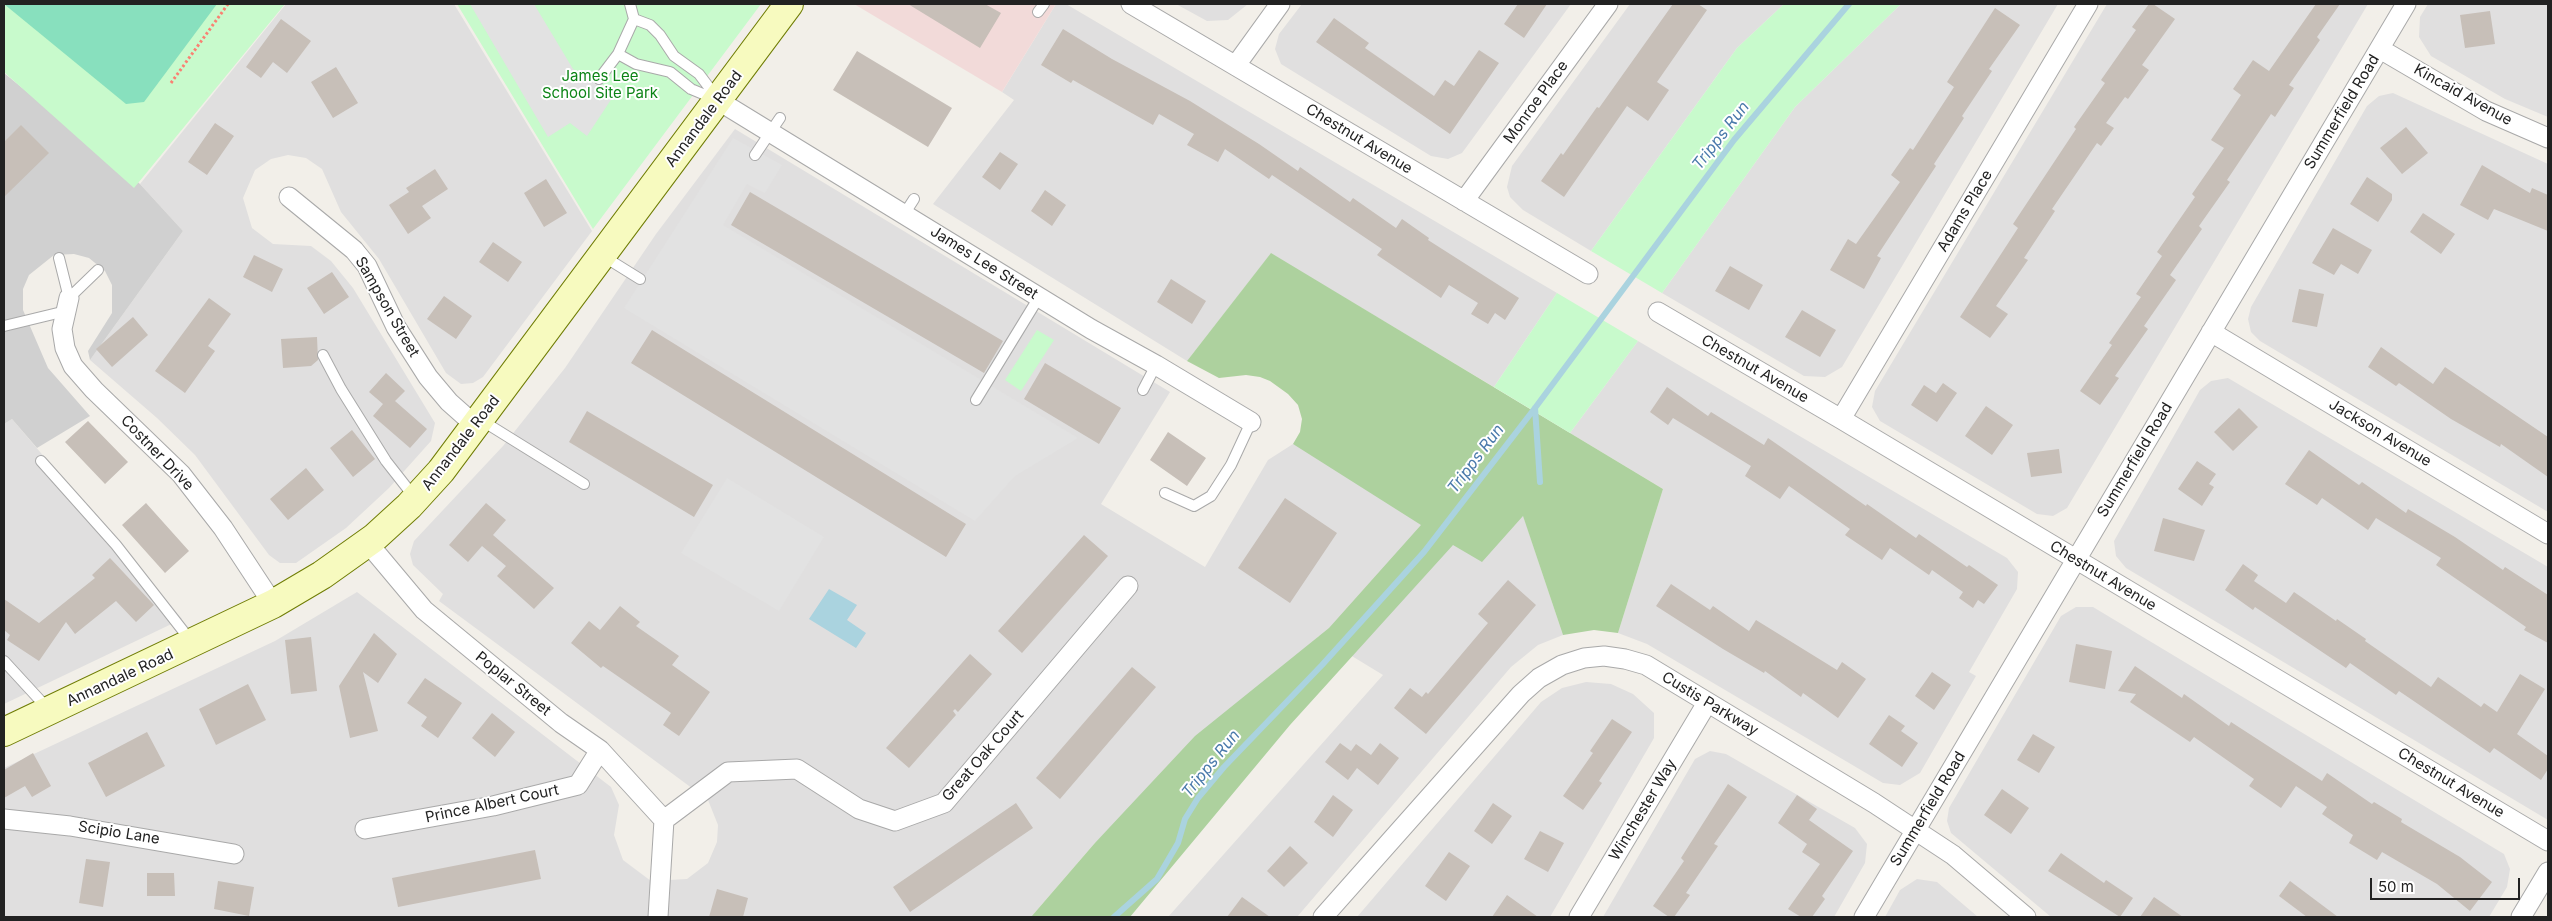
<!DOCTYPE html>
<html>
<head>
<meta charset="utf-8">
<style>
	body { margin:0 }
	#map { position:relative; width:2552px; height:921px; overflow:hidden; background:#f2efe9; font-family:Inter,sans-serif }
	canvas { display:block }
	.frame { position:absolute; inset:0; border:5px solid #222; pointer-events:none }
	.scale { position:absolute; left:2370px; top:878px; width:150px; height:22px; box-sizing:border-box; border:2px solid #222; border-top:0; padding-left:6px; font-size:15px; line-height:18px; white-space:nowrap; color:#222; -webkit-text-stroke:4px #fff; paint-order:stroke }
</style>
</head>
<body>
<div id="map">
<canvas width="2552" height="921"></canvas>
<div class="frame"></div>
<div class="scale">50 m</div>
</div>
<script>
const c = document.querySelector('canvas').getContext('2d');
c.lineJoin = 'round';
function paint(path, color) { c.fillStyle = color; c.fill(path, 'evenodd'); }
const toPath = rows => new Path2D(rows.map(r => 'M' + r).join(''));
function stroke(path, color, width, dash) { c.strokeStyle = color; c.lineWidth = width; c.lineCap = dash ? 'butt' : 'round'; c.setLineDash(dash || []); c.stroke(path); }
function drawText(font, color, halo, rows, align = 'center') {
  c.font = font + ' Inter,sans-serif'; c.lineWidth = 4; c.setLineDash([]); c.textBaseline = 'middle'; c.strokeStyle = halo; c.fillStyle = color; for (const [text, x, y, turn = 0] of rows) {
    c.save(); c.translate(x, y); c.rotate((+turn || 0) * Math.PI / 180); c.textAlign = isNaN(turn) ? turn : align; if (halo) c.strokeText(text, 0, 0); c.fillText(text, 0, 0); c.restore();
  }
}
paint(toPath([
	[286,4,454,4,592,231,483,377,473,383,461,384,446,373,379,259,341,212,322,169,306,158,288,155,271,159,255,170,243,198,252,228,273,244,311,246,331,261,353,288,435,423,431,441,389,488,346,528,296,563,280,563,269,555,195,455,157,418,90,360,183,231,140,184],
	[1056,4,1066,4,1557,293,1494,387,1271,254,1187,361,933,204,1014,100,1002,92],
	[1176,4,1248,4,1228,20,1207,21],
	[1302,4,1571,4,1462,153,1448,159,1431,156,1281,64,1275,49,1279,34],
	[1630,4,1784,4,1737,48,1591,251,1523,210,1510,197,1507,187,1512,166],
	[1901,4,2058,4,1842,367,1825,377,1804,376,1662,293,1795,107],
	[2107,4,2368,4,2067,508,2053,516,2037,514,1880,421,1872,407,1875,391],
	[2428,4,2548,4,2548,117,2505,99,2431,56,2419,37,2420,17],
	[2393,93,2548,164,2548,512,2260,341,2251,332,2248,319,2251,307,2367,106,2379,96],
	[735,129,1170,392,1101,504,1205,567,1268,460,1293,444,1523,515,1563,635,1538,645,1511,667,1297,917,1168,917,1383,675,1319,636,1094,844,1031,917,4,917,4,768,275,641,357,592,611,787,619,805,614,835,623,860,651,881,687,879,708,863,717,842,718,825,708,800,439,601,443,594,413,565,410,554,414,541,503,446,565,368,656,234],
	[1638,341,2007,558,2018,572,2017,589,1969,672,1976,676,1920,773,1900,785,1883,783,1647,644,1618,633,1663,489,1570,433],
	[2228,378,2548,567,2548,820,2126,568,2116,556,2114,541,2200,390,2211,381],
	[12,419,182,619,4,704,4,424],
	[2076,607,2093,607,2504,854,2510,869,2507,887,2489,917,2051,917,1951,833,1947,821,1949,808,2061,616],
	[1586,682,1611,684,1633,694,1654,713,1654,738,1550,917,1357,917,1541,702,1562,688],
	[1710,751,1726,754,1855,828,1867,844,1865,863,1834,917,1603,917,1695,759],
	[1917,879,1937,882,1978,917,1885,917,1900,890]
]), '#e0dfdf');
paint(toPath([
	[854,4,1056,4,1002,92]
]), '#f2dad9');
paint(toPath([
	[4,73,140,184,183,231,90,360,88,351,112,313,112,285,105,271,89,258,74,254,54,255,29,275,23,289,23,310,48,368,90,416,37,448,12,419,4,424]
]), '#d0d0d0');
paint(toPath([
	[1271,253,1663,489,1618,633,1594,630,1563,635,1523,516,1482,562,1453,545,1290,725,1130,917,1031,917,1094,844,1195,736,1329,628,1421,525,1293,444,1300,432,1302,419,1298,405,1288,394,1270,381,1260,377,1246,375,1219,378,1187,361]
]), '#add19e');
paint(toPath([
	[4,4,285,4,134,188,4,72],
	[457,4,761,4,593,229],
	[1784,4,1901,4,1795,107,1662,293,1591,251,1737,48],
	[1557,293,1638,341,1570,433,1494,387],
	[1037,330,1054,340,1021,391,1005,380]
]), '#c8facc');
paint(toPath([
	[4,4,217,4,144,102,126,104]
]), '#88e0be');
paint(toPath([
	[470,4,534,4,573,69,616,92,587,136,570,123,548,137],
	[733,138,782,165,765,193,747,184,723,225,1078,438,1015,476,975,521,624,308],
	[727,478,824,537,779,611,681,553]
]), '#e2e2e2');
paint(toPath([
	[829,589,857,605,847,620,866,633,856,648,809,619]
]), '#aad3df');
stroke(toPath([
	[1535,408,1540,482],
	[1114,917,1157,879,1178,843,1185,819,1198,798,1224,767,1322,665,1424,552,1535,408,1734,140,1849,4]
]), '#aad3df', 6);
paint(toPath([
	[908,4,985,4,1001,13,980,48],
	[1518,4,1547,4,1524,38,1504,24],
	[1673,4,1698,4,1707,10,1657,82,1669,90,1648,121,1627,106,1564,197,1541,181,1561,153,1563,155,1597,107,1599,108],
	[2149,4,2153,4,2175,19,2142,65,2149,70,2128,99,2125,97,2106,123,2114,128,2101,146,2097,143,2052,209,2055,211,2024,258,2028,260,1996,306,2008,314,1990,338,1960,317,2018,228,2013,224,2076,129,2074,127,2105,83,2101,80,2136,30,2132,27],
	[2316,4,2340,4,2317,37,2320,40,2289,85,2294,88,2275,117,2271,114,2227,180,2230,182,2199,226,2202,229,2170,275,2176,280,2144,326,2148,329,2115,376,2119,378,2100,405,2080,391,2112,345,2109,343,2141,297,2136,294,2162,256,2157,252,2195,197,2192,194,2224,148,2211,140,2241,95,2233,89,2253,60,2269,71],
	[1995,8,2020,25,1989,69,1992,71,1962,116,1964,118,1934,164,1936,166,1877,256,1881,258,1864,289,1830,270,1848,239,1856,244,1900,182,1891,175,1910,148,1913,150,1954,87,1947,82],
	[2490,11,2495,44,2465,48,2460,15],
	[1334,18,1369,43,1365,48,1434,96,1445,80,1454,86,1479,50,1499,63,1450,134,1316,42],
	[281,19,311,41,287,73,273,62,261,78,246,67],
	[1063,29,1112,59,1190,101,1259,144,1298,171,1300,167,1350,202,1353,198,1396,228,1402,219,1429,238,1428,240,1519,298,1505,320,1495,313,1488,324,1471,314,1478,303,1449,285,1441,298,1377,255,1382,249,1272,175,1269,179,1225,149,1218,162,1187,145,1194,134,1159,114,1153,125,1073,80,1071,83,1041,65],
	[857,51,952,108,928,147,833,90],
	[336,67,358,103,333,118,311,82],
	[215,123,234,136,207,175,188,162],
	[21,125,49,153,4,197,4,142],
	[2406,127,2428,153,2402,174,2380,148],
	[1000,152,1018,164,1000,190,982,177],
	[2482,165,2530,193,2532,188,2548,195,2548,231,2494,209,2488,220,2460,205],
	[435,169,448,189,422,206,431,218,408,234,389,205,409,192,406,188],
	[2367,177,2392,194,2392,200,2378,222,2350,204],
	[546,179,567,213,544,227,524,193],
	[1045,190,1066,205,1052,226,1031,211],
	[750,192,1003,341,984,373,731,225],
	[2423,213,2455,234,2441,254,2410,232],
	[2333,228,2372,250,2358,274,2341,264,2334,275,2312,263],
	[493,242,522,262,508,282,479,262],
	[254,255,283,269,272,292,243,277],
	[1730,266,1763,285,1749,310,1715,291],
	[332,272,349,297,324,314,307,288],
	[1171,279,1206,301,1192,324,1157,302],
	[2299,289,2324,294,2317,327,2292,322],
	[444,296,472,316,456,339,427,319],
	[209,298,231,314,208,346,215,351,185,393,155,371],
	[1802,310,1836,330,1820,357,1785,337],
	[133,317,148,335,112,367,96,349],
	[652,330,966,524,946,557,631,363],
	[317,337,318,360,311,366,283,368,281,339],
	[2381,347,2433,384,2445,367,2548,437,2548,477,2501,444,2500,447,2451,419,2399,383,2396,386,2368,367],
	[1045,363,1121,408,1099,444,1024,399],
	[386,373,405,391,395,401,427,429,410,448,373,416,383,404,369,392],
	[1943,383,1957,393,1937,422,1911,405,1924,385,1936,393],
	[1667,387,1708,416,1711,412,1764,445,1768,438,1866,506,1867,504,1916,538,1919,534,1967,567,1969,565,1998,585,1984,604,1978,600,1973,608,1959,598,1963,592,1932,570,1929,575,1890,548,1882,560,1845,535,1850,529,1789,486,1780,499,1745,476,1751,466,1673,418,1668,425,1650,412],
	[1986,406,2013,425,1992,455,1965,436],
	[2239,408,2258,427,2233,451,2214,432],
	[587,411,713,485,694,517,569,442],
	[88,421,128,462,105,484,65,442],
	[352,430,375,459,353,477,330,448],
	[1168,432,1206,458,1187,486,1150,460],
	[2059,449,2062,473,2031,477,2027,453],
	[2309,450,2359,485,2362,482,2406,513,2408,509,2455,537,2503,570,2505,567,2548,595,2548,643,2524,630,2526,627,2436,565,2441,558,2376,518,2368,530,2322,498,2317,505,2285,484],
	[2197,461,2216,474,2209,484,2214,487,2202,506,2178,489],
	[306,468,324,490,288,520,270,499],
	[1285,498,1337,533,1290,603,1238,568],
	[146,503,189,551,165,573,122,525],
	[486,503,506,520,493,535,554,588,534,609,497,576,506,566,482,546,468,562,449,545],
	[2163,518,2205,530,2194,561,2154,551],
	[1084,535,1108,556,1022,653,998,631],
	[110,558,154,605,136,622,116,601,75,634,66,622,39,661,7,640,10,635,4,630,4,599,39,623,95,578,92,575],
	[2243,564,2258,575,2254,581,2286,603,2294,592,2336,621,2337,619,2366,639,2365,641,2431,687,2438,677,2481,707,2484,703,2497,712,2520,674,2545,689,2517,734,2548,756,2548,769,2541,780,2494,748,2490,753,2399,691,2396,695,2350,663,2346,668,2255,607,2253,610,2225,590],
	[1508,580,1536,605,1426,734,1394,708,1410,688,1422,697,1426,692,1428,694,1488,623,1478,614],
	[1671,584,1710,610,1713,606,1749,631,1756,620,1837,670,1842,662,1866,679,1838,718,1803,693,1801,697,1765,671,1764,673,1723,649,1656,606],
	[620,606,640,622,636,626,679,656,672,665,710,692,679,736,663,725,671,713,603,666,601,668,571,643,589,621,600,630],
	[374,633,397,654,378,683,363,672,378,731,350,738,339,686],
	[311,637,317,691,291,694,285,640],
	[2076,644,2112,651,2105,689,2069,682],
	[970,654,992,674,958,712,955,709,953,711,956,715,909,768,886,748],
	[2135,666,2182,698,2184,694,2229,726,2231,722,2322,781,2327,773,2372,804,2374,802,2402,819,2401,822,2460,857,2492,882,2470,911,2437,884,2382,852,2377,860,2349,843,2353,835,2322,814,2327,807,2296,786,2281,808,2249,786,2254,779,2194,737,2190,742,2130,702,2136,694,2118,691],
	[1132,667,1156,687,1060,799,1036,778],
	[1932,672,1951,685,1934,710,1915,696],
	[425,678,462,703,438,738,421,726,427,717,407,703],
	[248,684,266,720,216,745,199,709],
	[492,713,515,732,495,757,472,738],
	[1889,715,1905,726,1901,731,1918,743,1902,767,1869,744],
	[1612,719,1632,732,1599,781,1602,783,1583,810,1563,796,1593,753,1590,751],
	[147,732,165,766,106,797,88,763],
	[2033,734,2055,747,2039,773,2017,760],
	[1340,743,1351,751,1356,744,1371,755,1380,743,1399,758,1378,785,1357,768,1348,780,1325,762],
	[33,753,51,786,32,797,25,786,4,798,4,770],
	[1728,784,1747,797,1714,844,1718,846,1686,893,1690,895,1674,917,1669,917,1653,906,1684,861,1681,858],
	[2002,789,2029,808,2011,834,1984,815],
	[1333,795,1353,810,1333,837,1314,822],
	[1797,795,1817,809,1809,820,1853,851,1822,896,1825,899,1812,917,1801,917,1788,909,1820,864,1802,852,1807,844,1778,823],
	[1016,803,1033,828,910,912,893,887],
	[1493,803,1512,816,1492,844,1474,831],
	[1540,831,1564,843,1548,872,1524,859],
	[1290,846,1308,863,1284,887,1267,871],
	[535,850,541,879,398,907,392,878],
	[1449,852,1470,866,1446,901,1425,886],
	[2061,853,2104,883,2106,880,2133,898,2120,917,2048,871],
	[86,859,110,862,103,907,79,903],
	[147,873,174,873,175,896,147,896],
	[218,881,254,887,249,916,214,909],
	[2290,881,2338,917,2307,917,2279,896],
	[717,889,748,898,743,917,709,917],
	[1507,895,1538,917,1492,917],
	[1242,897,1270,917,1227,917],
	[2154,897,2183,917,2140,917]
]), '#c7bfb8');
const lane = toPath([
	[1038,12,1044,4],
	[634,19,650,25,660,35,674,56,699,74,717,98],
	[618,54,636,64,670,72,691,89,715,99],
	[599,79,618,54,634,19,630,4],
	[755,155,780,118],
	[905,213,914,199],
	[603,256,640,279],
	[59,258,69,298,98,270],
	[4,326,66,311],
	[323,355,341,389,386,461,415,498],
	[1143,390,1156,365],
	[976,400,1039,297],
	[481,420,584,484],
	[41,461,116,545,191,641],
	[1165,493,1194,506,1211,496,1231,465,1251,422],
	[4,661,49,710]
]);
const street = toPath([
	[1131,4,1588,274],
	[2380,49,2486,111,2548,138],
	[1236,65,1280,4],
	[719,101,1091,329,1156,365,1251,422],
	[289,197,354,250,367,266,396,327,428,377,449,402,476,426],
	[1464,201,1608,4],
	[69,298,62,329,65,348,73,366,94,390,181,474,223,528,273,604],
	[1658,312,1841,419,2548,841],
	[2211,332,2548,534],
	[1841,419,2088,4],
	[367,542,424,610,561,723,600,750,664,820],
	[4,819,70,826,234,854],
	[664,820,728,772,797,769,859,809,895,821,944,803,1128,586],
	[365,829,493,806,578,785,600,750],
	[658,917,664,820],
	[1323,917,1521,694,1539,678,1562,665,1584,658,1604,656,1625,659,1646,665,1874,803,1953,855,2026,917],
	[1579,917,1707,703],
	[1864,917,2406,4],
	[2521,917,2548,872]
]);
const secondary = toPath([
	[4,732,273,604,322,575,374,538,409,506,441,471,789,4]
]);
stroke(lane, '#a9a9a9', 12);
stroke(street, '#a9a9a9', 21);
stroke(secondary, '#707d05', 30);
stroke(toPath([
	[171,83,228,4]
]), '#fa8072', 3, [2.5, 2.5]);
stroke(lane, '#fff', 10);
stroke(street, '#fff', 19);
stroke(secondary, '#f7fabf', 28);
drawText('15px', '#0c8416', '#fff', [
	["James Lee",600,76],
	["School Site Park",600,93]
]);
drawText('15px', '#222', '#fff', [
	["Kincaid Avenue",2463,95,29],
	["Monroe Place",1536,102,-54],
	["Summerfield Road",2342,112,-59],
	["Annandale Road",704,119,-53],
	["Chestnut Avenue",1359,139,31],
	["Adams Place",1965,211,-59],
	["James Lee Street",984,263,32],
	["Sampson Street",387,307,60],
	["Chestnut Avenue",1755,369,30],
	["Jackson Avenue",2380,433,31],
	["Annandale Road",461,443,-52],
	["Costner Drive",157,453,46],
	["Summerfield Road",2135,460,-59],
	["Chestnut Avenue",2103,576,31],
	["Annandale Road",120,678,-25],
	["Poplar Street",513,684,39],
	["Custis Parkway",1710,704,31],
	["Great Oak Court",983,756,-49],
	["Chestnut Avenue",2451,783,31],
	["Prince Albert Court",492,804,-12],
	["Summerfield Road",1928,809,-59],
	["Winchester Way",1643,810,-59],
	["Scipio Lane",119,833,9]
]);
drawText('italic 16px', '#4a7aab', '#fff', [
	["Tripps Run",1721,136,-52],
	["Tripps Run",1476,459,-53],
	["Tripps Run",1211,764,-51]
]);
</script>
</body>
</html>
